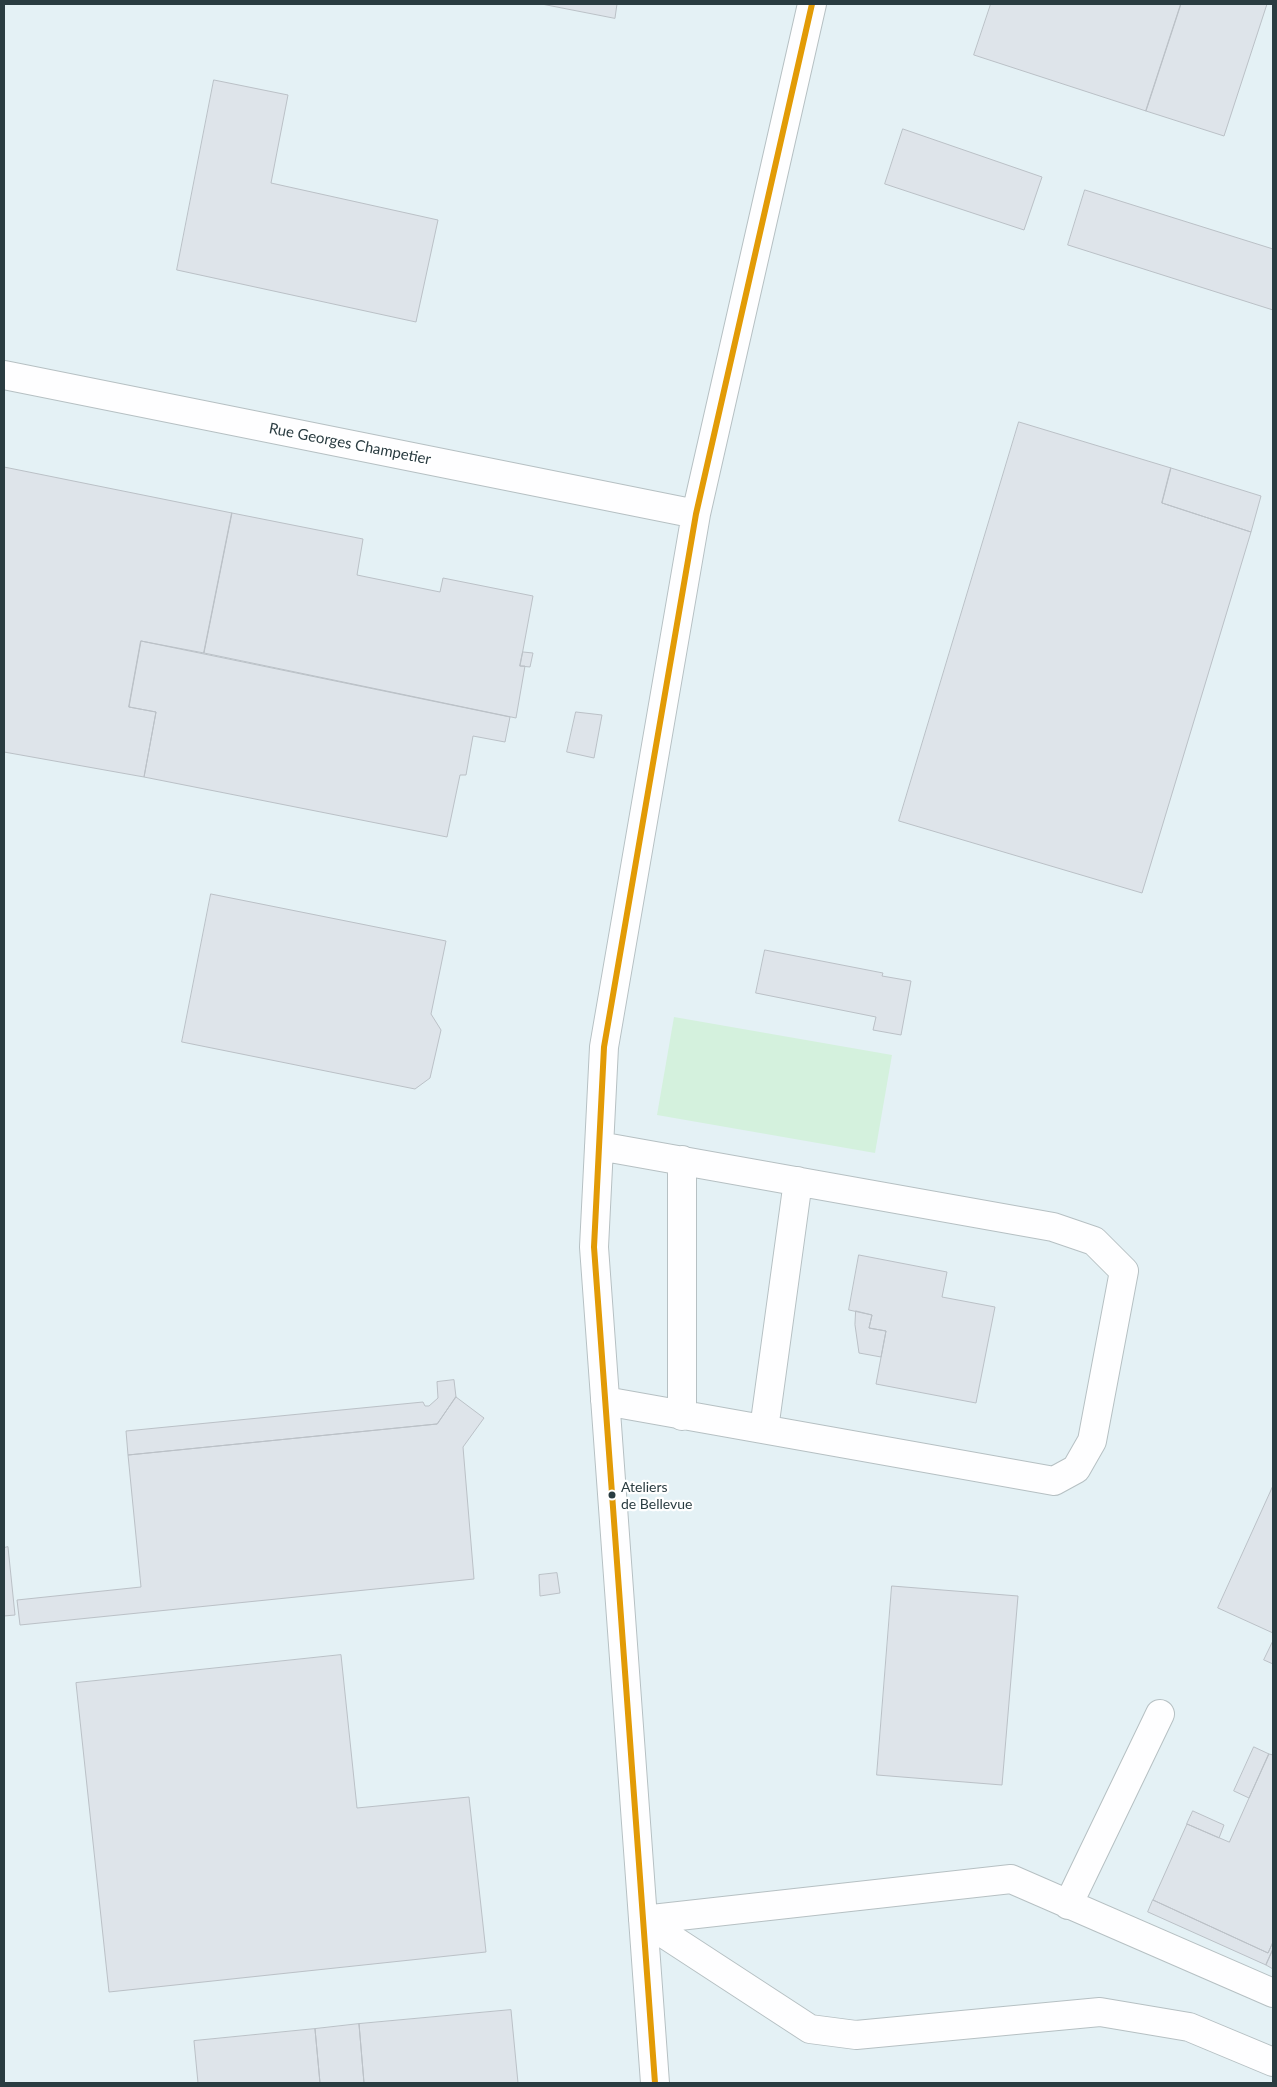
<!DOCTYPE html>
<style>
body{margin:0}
#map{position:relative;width:1277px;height:2087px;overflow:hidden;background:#f6fbfc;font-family:Lato,sans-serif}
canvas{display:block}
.frame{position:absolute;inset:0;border:5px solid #2a3c41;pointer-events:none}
</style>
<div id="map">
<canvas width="1277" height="2087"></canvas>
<div class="frame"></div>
</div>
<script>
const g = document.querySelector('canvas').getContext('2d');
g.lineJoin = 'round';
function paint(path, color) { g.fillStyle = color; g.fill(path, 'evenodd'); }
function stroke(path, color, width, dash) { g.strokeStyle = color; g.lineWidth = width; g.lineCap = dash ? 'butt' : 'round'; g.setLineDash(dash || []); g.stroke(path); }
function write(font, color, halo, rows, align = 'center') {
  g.font = font + ' Lato,sans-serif'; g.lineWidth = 4.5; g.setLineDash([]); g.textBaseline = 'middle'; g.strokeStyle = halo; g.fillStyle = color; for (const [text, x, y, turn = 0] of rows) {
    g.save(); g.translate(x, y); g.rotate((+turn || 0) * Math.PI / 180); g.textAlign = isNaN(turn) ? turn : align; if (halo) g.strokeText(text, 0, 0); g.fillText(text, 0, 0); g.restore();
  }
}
paint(new Path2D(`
 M 4,4 L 1273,4 L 1273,2083 L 4,2083 Z`), '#e4f1f5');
paint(new Path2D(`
 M 674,1017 L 892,1055 L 875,1153 L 657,1115 Z`), '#d4f1dd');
const building = new Path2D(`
 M 542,4 L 617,4 L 615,18 Z
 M 991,4 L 1181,4 L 1146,111 L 974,55 Z
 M 1181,4 L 1267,4 L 1224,136 L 1146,111 Z
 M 214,80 L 288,95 L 271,183 L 438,220 L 416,322 L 177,270 Z
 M 903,129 L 1042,177 L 1024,230 L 885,184 Z
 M 1085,190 L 1273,249 L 1273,310 L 1068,245 Z
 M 1019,422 L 1171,468 L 1162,503 L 1251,532 L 1142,893 L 899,821 Z
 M 4,467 L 232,513 L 204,653 L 141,641 L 129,707 L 156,712 L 144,777 L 4,752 Z
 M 1171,468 L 1261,496 L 1251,532 L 1162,503 Z
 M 232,513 L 363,539 L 357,575 L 440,592 L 443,578 L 533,596 L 520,666 L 525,666 L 516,718 L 204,653 Z
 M 141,641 L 510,717 L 505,742 L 473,736 L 466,775 L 460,775 L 447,837 L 144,777 L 156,712 L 129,707 Z
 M 523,652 L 533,653 L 530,667 L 520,666 Z
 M 576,712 L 602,715 L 594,758 L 567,752 Z
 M 211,894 L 446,941 L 431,1014 L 441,1030 L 430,1078 L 415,1089 L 182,1042 Z
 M 765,950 L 883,973 L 882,976 L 911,981 L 901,1035 L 873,1030 L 876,1017 L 756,993 Z
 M 859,1255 L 947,1272 L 942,1297 L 995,1307 L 976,1403 L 876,1384 L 886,1331 L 869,1328 L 872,1315 L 849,1310 Z
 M 856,1311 L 872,1315 L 869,1328 L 886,1331 L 881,1357 L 859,1353 L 855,1325 Z
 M 454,1380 L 456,1397 L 437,1424 L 128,1455 L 126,1431 L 423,1402 L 425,1406 L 429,1406 L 438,1398 L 437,1382 Z
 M 456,1397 L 484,1418 L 463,1447 L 474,1579 L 20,1625 L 17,1600 L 141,1587 L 128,1455 L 437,1424 Z
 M 1273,1486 L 1273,1633 L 1218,1608 Z
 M 8,1547 L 15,1615 L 4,1616 L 4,1548 Z
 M 557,1573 L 560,1593 L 540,1596 L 539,1575 Z
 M 892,1586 L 1018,1596 L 1002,1785 L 877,1775 Z
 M 1273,1641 L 1273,1664 L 1264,1660 Z
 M 341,1655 L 357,1808 L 469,1797 L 486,1952 L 109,1992 L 76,1683 Z
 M 1254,1747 L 1269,1754 L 1249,1798 L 1234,1791 Z
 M 1269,1754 L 1273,1755 L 1273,1942 L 1268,1953 L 1153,1900 L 1187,1824 L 1229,1842 Z
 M 1193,1811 L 1224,1825 L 1219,1838 L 1187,1824 Z
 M 1153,1900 L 1268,1953 L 1273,1942 L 1273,1949 L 1266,1965 L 1148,1912 Z
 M 1273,1949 L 1273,1969 L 1266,1965 Z
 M 511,2010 L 518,2083 L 364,2083 L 359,2024 Z
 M 359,2024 L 364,2083 L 320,2083 L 315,2029 Z
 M 315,2029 L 320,2083 L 198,2083 L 194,2041 Z`);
paint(building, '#dee4ea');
stroke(building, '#bbc1c7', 1);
const minor = new Path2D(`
 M 4,375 L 696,514
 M 599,1146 L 1053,1227 L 1094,1241 L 1124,1271 L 1092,1441 L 1076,1469 L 1054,1481 L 605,1401
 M 682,1416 L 682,1160
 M 764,1429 L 798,1181
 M 1068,1905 L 1160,1714
 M 643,1920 L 810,2029 L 856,2035 L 1100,2012 L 1189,2027 L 1273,2062
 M 643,1920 L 1011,1879 L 1273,1993
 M 655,2083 L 594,1247 L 604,1047 L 696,514 L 812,4`);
stroke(minor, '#b6c0c3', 30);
stroke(minor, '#fefeff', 28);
stroke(new Path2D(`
 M 655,2083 L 594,1247 L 604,1047 L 696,514 L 812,4`), '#e29b06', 6);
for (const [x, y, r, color] of [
 [612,1495,4.5,"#2a3c41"]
]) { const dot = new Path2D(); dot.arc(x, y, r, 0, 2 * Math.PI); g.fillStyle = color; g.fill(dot); stroke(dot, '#fff', 2); }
write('14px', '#2a3c41', '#fff', [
 ["Ateliers",621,1487],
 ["de Bellevue",621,1504]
], 'left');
write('15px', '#2a3c41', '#fff', [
 ["Rue Georges Champetier",350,444,11]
]);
</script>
